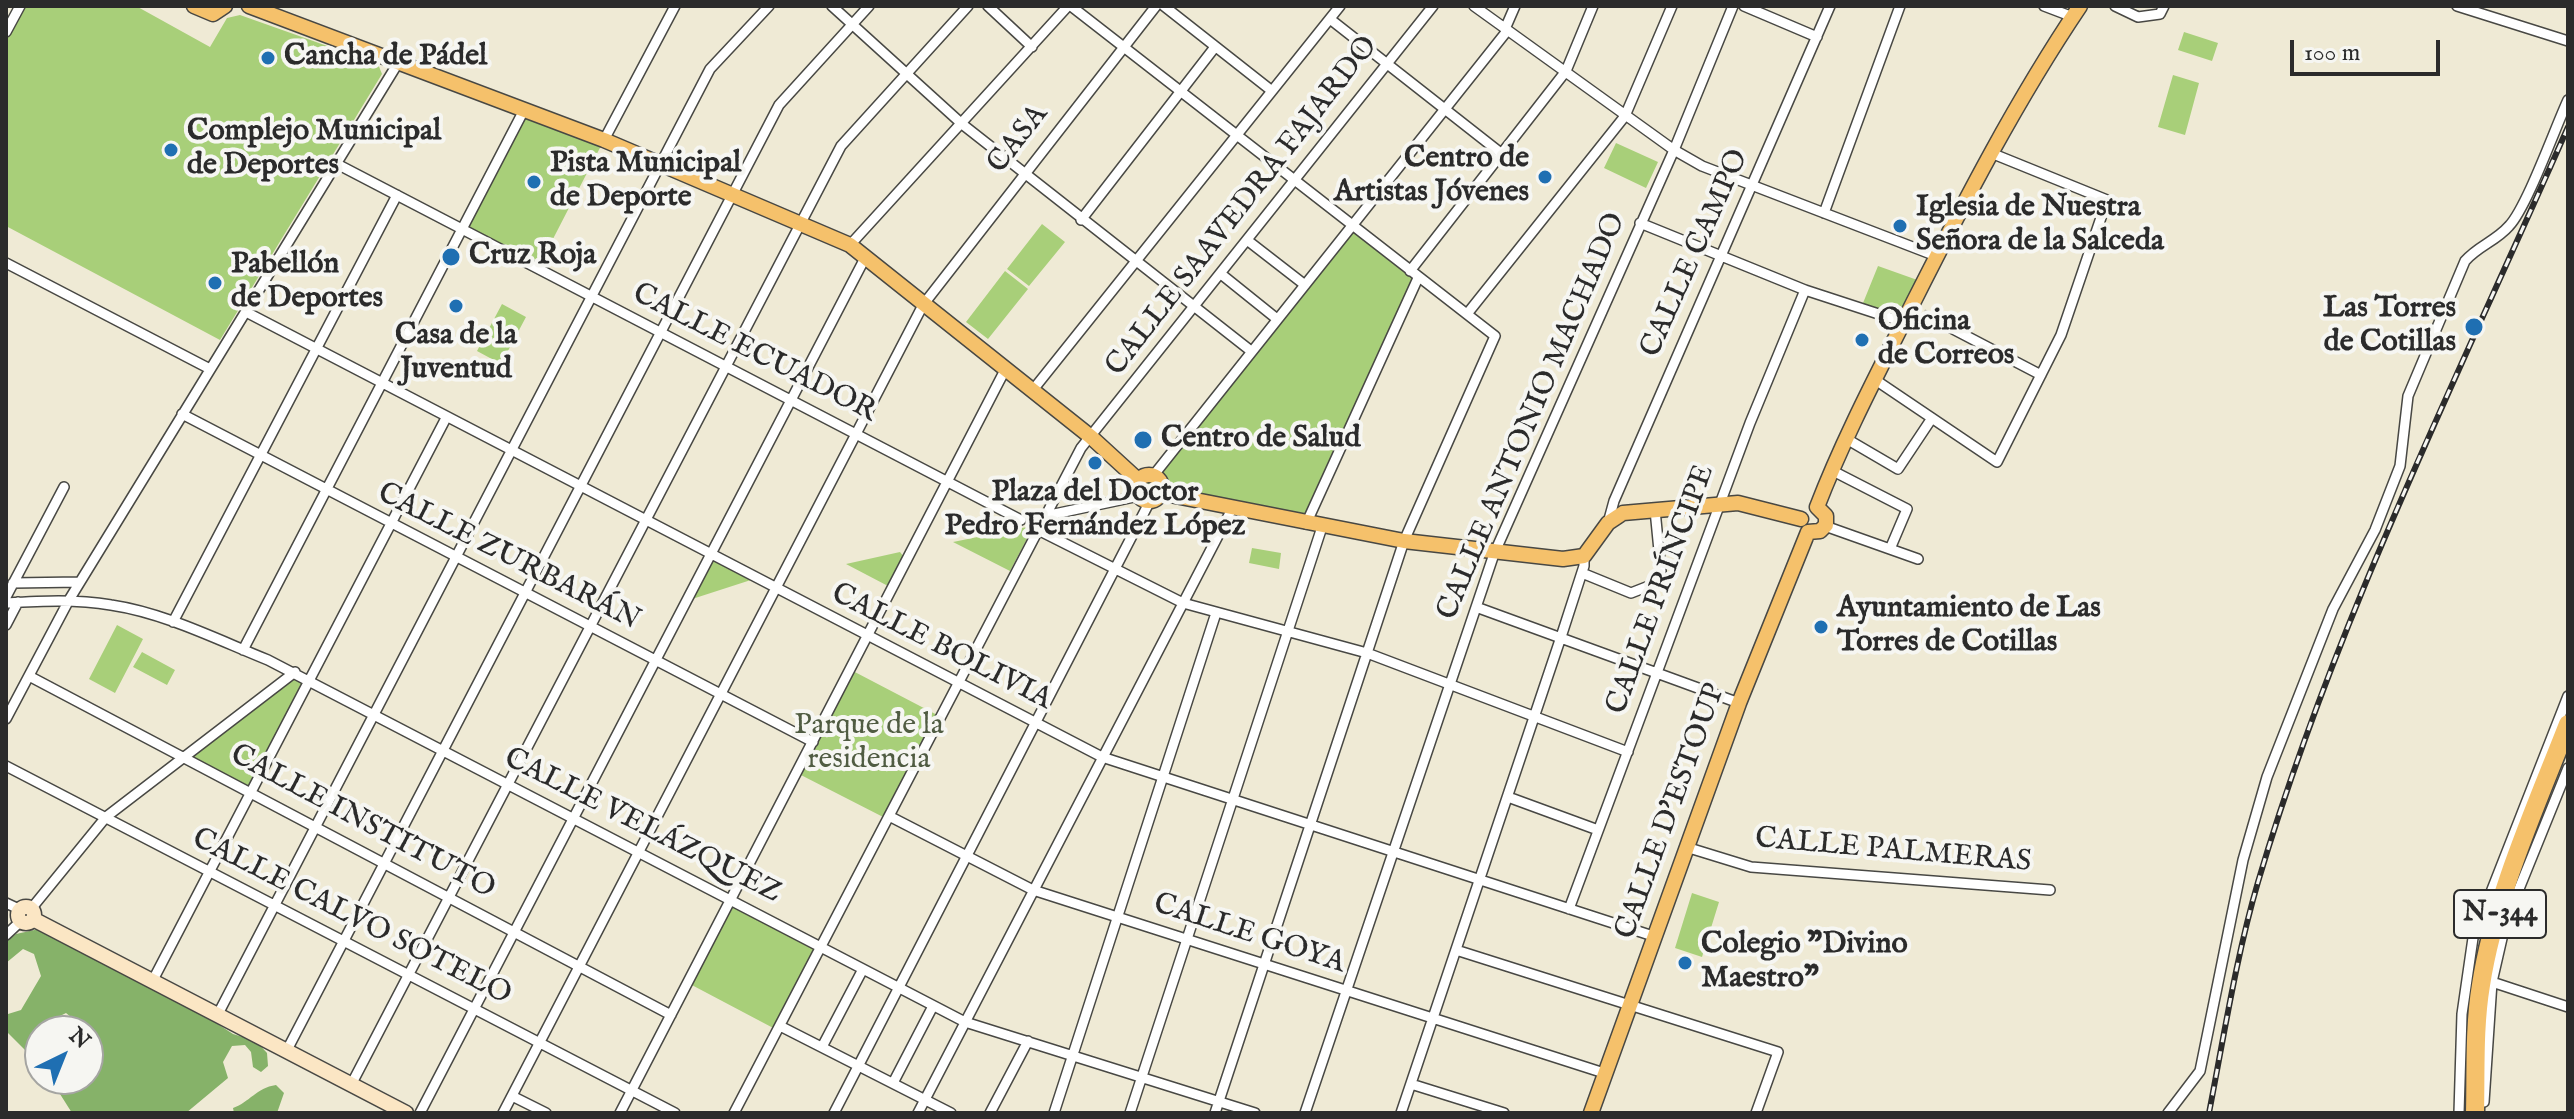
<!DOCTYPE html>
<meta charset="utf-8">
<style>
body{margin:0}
#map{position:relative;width:2574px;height:1119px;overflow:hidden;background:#efead5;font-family:"IM FELL English",serif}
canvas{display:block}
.frame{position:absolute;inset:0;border:8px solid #2b2b2b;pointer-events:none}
.north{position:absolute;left:24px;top:1015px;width:80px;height:80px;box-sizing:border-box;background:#f6f6f2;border:2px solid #a5a5a2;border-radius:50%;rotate:43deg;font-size:22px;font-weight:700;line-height:32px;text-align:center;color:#2b2b2b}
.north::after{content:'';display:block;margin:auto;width:28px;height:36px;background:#1f6fb2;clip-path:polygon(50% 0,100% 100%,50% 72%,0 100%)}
.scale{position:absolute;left:2290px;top:40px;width:150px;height:36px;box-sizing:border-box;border:4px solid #2b2b2b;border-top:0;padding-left:10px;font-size:24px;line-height:28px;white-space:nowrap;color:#2b2b2b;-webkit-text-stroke:6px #f6f6f2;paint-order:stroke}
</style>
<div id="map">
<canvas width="2574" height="1119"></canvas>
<div class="frame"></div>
<div class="north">N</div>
<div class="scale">100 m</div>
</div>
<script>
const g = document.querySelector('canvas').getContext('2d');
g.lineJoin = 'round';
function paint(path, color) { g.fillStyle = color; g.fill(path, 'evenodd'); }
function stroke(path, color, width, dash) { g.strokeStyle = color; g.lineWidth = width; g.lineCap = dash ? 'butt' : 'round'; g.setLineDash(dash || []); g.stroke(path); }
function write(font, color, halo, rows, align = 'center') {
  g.font = font + ' "IM FELL English",serif'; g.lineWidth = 8; g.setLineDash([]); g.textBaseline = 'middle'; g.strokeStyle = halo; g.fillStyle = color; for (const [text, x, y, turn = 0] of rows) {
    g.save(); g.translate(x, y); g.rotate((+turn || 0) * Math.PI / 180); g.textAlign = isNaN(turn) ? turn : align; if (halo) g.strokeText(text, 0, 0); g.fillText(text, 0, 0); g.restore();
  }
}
paint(new Path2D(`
 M 20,6 L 136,6 L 210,47 L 227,18 L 240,15 L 378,64 L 382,74 L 220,340 L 6,226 L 6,32 Z
 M 2184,32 L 2218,43 L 2212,61 L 2178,50 Z
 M 2173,75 L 2199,83 L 2185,135 L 2158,127 Z
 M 524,110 L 604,140 L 538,268 L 461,228 Z
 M 1616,143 L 1658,162 L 1646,188 L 1604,168 Z
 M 1042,224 L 1065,242 L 1029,286 L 1007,269 Z
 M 1352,226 L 1418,278 L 1306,524 L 1159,492 L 1147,483 Z
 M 1878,266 L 1923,282 L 1903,322 L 1861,308 Z
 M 1005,271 L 1028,289 L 988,339 L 966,322 Z
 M 502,304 L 526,317 L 501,364 L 477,351 Z
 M 1027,527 L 1031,531 L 1010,571 L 953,542 Z
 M 1252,548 L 1281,553 L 1279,569 L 1249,563 Z
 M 900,552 L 904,557 L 888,586 L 846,564 Z
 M 710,555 L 754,579 L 686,601 Z
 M 117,625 L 143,639 L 115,693 L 89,679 Z
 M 142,652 L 175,670 L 167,685 L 133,667 Z
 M 851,670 L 941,717 L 887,819 L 797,773 Z
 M 295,672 L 308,679 L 250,792 L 186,757 Z
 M 1692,893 L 1719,902 L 1702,957 L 1675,948 Z
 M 732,901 L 821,947 L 777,1030 L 688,983 Z`), '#a8cf79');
paint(new Path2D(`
 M 39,929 L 184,1002 L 233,1034 L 256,1041 L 267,1053 L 268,1066 L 261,1072 L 253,1067 L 251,1052 L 245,1045 L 232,1046 L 223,1062 L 228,1078 L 186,1113 L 72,1113 L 60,1094 L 46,1087 L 46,1079 L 88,1079 L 88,1031 L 66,1013 L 48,1022 L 26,1051 L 7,1032 L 8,1014 L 21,1010 L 41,976 L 34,954 L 23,949 L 6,963 L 6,942 L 16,934 Z
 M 276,1085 L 284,1093 L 277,1113 L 234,1113 L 233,1108 C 250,1102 256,1088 276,1085 Z`), '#86b269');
stroke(new Path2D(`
 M 1911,307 L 1951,328`), '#c8c4b3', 9, [9, 4.5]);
const street = new Path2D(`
 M 832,6 L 962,124 L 1251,351
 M 988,6 L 1032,47
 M 1071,6 L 1495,336 L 1404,541 L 1215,1113
 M 1164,6 L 1272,91
 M 1474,6 L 1674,150 L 1702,166 L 1936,256
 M 1744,6 L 1817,37
 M 2044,6 L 2073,17
 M 2115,6 L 2138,17 L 2160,14 L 2164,6
 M 2457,6 L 2568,41
 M 1330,19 L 1502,154
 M 1505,29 L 1515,6
 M 6,32 L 20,6
 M 604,140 L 675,6
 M 337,164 L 1021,520
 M 1824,213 L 1900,6
 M 1081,220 L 1215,47
 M 1640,223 L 1805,290 L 1903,322
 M 1247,240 L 1305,285
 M 850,245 L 1068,6
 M 6,263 L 210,369
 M 1410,271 L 1566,71 L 1593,6
 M 1221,274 L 1277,319
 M 246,312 L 1102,757 L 1653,936
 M 1467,314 L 1625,116 L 1672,6
 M 1951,328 L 2041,375
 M 1874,379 L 1997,462 L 2061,335 L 2107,200 L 1991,153
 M 1032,391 L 1340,6
 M 182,414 L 813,742
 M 1845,438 L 1898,469 L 1932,418
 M 1831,470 L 1907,509 L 1890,549
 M 1153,476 L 1507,31
 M 1045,516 L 1139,496
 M 1608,523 L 1614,501 L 1830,6
 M 1306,524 L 1418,278
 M 1825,526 L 1918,559
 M 1038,530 L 1183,603 L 1367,653 L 1628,752
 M 1582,573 L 1631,593 L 1654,584 L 1661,571 L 1655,510
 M 13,583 L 80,582
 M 6,597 L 64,487
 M 6,603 C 41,601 76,599 111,605 C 165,613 218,640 268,660 L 965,1022 L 1255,1113
 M 1476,607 L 1739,703
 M 173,622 L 397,195
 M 6,625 L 18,602
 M 243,650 L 524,110
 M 29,676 L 671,1015
 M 6,719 L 69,600 L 398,63
 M 6,766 L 675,1113
 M 1508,797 L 1598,830
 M 889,816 L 1033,890 L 1604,1073
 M 1686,847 L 1751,867 L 2050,890
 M 6,903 L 21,910
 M 31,909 L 106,817 L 295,672
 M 1569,909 L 1750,423 L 1805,290
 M 6,935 L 21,921
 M 1456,950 L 1778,1052 L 1756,1113
 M 153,980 L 446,418
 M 2492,982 L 2568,1007
 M 218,1014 L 710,69 L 769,6
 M 780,1026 L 951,1113
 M 822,1047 L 863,969
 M 286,1052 L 779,105 L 869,6
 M 893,1083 L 933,1006
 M 1411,1084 L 1504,1113
 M 351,1085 L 841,146 L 968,6
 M 512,1096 L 546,1113
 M 2484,1102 L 2492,982 L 2506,921 L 2568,768
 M 420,1113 L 865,258
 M 503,1113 L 923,305 L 1156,6
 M 620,1113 L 1005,370
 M 734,1113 L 1081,448 L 1433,6
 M 834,1113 L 1150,501
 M 918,1113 L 1232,509
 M 990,1113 L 1028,1041
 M 1054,1113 L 1216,613
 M 1130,1113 L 1322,527
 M 1305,1113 L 1494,554 L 1674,150 L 1733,6
 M 1401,1113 L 1561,637 L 1584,566 L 1584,556
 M 2168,1113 L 2200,1071 L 2243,860 L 2267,777 L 2333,609 L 2375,530 L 2400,466 L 2408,396 L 2465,261 C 2478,246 2496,241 2509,226 C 2527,207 2555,128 2568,100
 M 2459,1113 L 2462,1014 L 2473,938 L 2568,696`);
const secondary = new Path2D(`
 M18 915a8 8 0 1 1 16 0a8 8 0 1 1-16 0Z
 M 33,919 L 406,1113`);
const primary = new Path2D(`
 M 194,6 L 213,14 L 225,6
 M 249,6 L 604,140 L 850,245 L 1091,437 L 1138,480
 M1136 488a13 13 0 1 1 26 0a13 13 0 1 1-26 0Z
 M 1160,493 L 1404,541 L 1563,559 L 1584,556 L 1608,523 L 1623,513 L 1738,503 L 1801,519
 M 1817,507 C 1844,437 1879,371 1913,303 C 1964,202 2016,101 2080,6
 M 1808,532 L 1820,531 L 1826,525 L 1826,516 L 1817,507
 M 1591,1113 L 1739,703 L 1808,532`);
const highway = new Path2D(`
 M 2475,1113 C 2476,1070 2474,1027 2481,985 C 2494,899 2536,806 2568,724`);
stroke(street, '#484844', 12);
stroke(secondary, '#484844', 17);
stroke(primary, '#484844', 17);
stroke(highway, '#484844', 21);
stroke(street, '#fff', 9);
stroke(secondary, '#fbe6c4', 14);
stroke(primary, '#f5c16b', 14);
stroke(highway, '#f5c16b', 18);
const rail = new Path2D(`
 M 2209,1113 C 2224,1036 2236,957 2258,882 C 2335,621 2459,375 2568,127`);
stroke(rail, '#2b2b2b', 6);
stroke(rail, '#f6f6f2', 3, [9]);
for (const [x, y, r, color] of [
 [268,58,8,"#1f6fb2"],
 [171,150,8,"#1f6fb2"],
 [1545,177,8,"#1f6fb2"],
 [534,182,8,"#1f6fb2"],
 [1900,226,8,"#1f6fb2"],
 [451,257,10,"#1f6fb2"],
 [215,283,8,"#1f6fb2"],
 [456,306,8,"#1f6fb2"],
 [2474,327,10,"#1f6fb2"],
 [1862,340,8,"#1f6fb2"],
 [1143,440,10,"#1f6fb2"],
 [1095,463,8,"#1f6fb2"],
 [1821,627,8,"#1f6fb2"],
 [1685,963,8,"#1f6fb2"]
]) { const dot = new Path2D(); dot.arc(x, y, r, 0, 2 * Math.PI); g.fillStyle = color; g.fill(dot); stroke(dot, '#f6f6f2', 3); }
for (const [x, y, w] of [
 [2500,914,92]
]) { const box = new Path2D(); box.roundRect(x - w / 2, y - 24, w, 48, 6); g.fillStyle = '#f6f6f2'; g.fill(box); stroke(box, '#2b2b2b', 2); }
write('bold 28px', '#2b2b2b', null, [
 ["N-344",2500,914]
]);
write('bold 30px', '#2b2b2b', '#f6f6f2', [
 ["Cancha de Pádel",284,58],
 ["Complejo Municipal",187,133],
 ["de Deportes",187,167],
 ["Centro de",1529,160,"right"],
 ["Artistas Jóvenes",1529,194,"right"],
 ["Pista Municipal",550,165],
 ["de Deporte",550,199],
 ["Iglesia de Nuestra",1916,209],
 ["Señora de la Salceda",1916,243],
 ["Cruz Roja",469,257],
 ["Pabellón",231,266],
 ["de Deportes",231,300],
 ["Las Torres",2456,310,"right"],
 ["de Cotillas",2456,344,"right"],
 ["Oficina",1878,323],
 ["de Correos",1878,357],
 ["Casa de la",456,337,"center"],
 ["Juventud",456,371,"center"],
 ["Centro de Salud",1161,440],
 ["Plaza del Doctor",1095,494,"center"],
 ["Pedro Fernández López",1095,528,"center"],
 ["Ayuntamiento de Las",1837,610],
 ["Torres de Cotillas",1837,644],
 ["Colegio \"Divino",1701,946],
 ["Maestro\"",1701,980]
], 'left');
write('30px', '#2b2b2b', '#f6f6f2', [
 ["CASA",1019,140,-52],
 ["CALLE SAAVEDRA FAJARDO",1243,207,-52],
 ["CALLE CAMPO",1696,254,-66],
 ["CALLE ECUADOR",754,354,27],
 ["CALLE ANTONIO MACHADO",1533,417,-67],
 ["CALLE ZURBARÁN",508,558,27],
 ["CALLE PRÍNCIPE",1662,590,-70],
 ["CALLE BOLIVIA",941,648,27],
 ["CALLE D'ESTOUP",1672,812,-70],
 ["CALLE INSTITUTO",362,823,28],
 ["CALLE VELÁZQUEZ",642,827,27],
 ["CALLE PALMERAS",1893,852,5],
 ["CALLE CALVO SOTELO",351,918,27],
 ["CALLE GOYA",1249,935,18]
]);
write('30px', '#505c42', '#f6f6f2', [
 ["Parque de la",869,727],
 ["residencia",869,761]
]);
</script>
